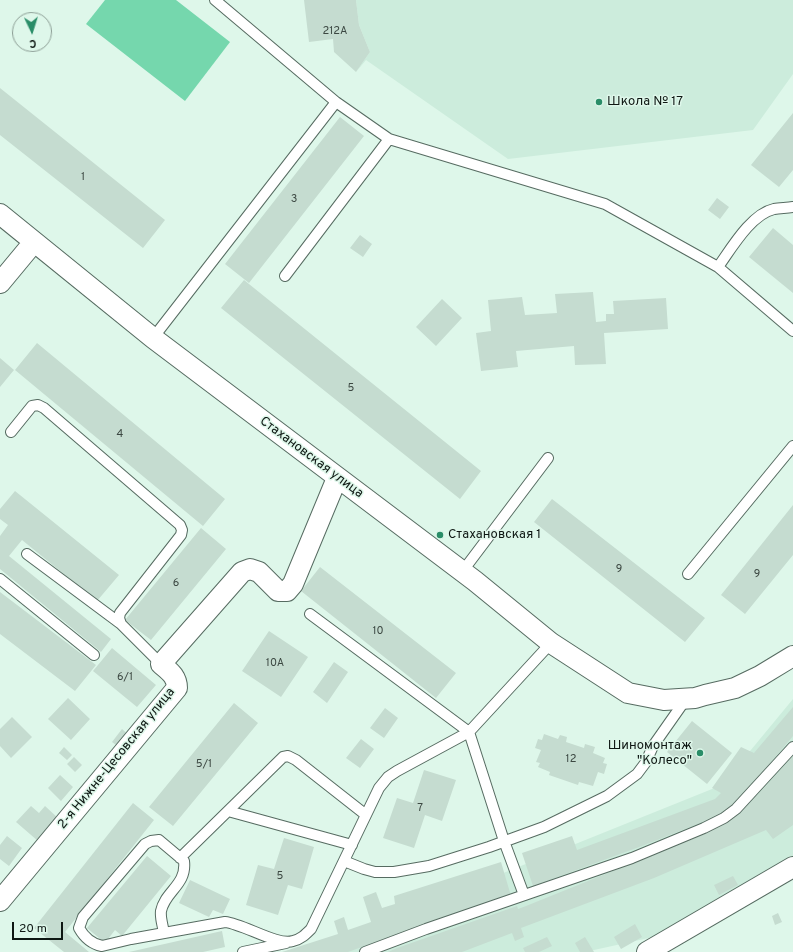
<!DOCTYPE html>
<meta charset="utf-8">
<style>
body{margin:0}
#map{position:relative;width:793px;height:952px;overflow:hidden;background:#def7ea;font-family:Overpass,sans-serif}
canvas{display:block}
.north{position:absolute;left:12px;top:12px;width:40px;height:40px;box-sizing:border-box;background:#def7ea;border:1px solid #8b9d94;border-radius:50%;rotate:176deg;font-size:11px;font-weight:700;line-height:16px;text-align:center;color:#0e1713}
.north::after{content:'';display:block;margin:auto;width:14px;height:18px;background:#2a8d68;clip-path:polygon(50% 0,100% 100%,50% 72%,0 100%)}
.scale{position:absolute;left:12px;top:922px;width:51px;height:18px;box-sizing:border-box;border:2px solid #0e1713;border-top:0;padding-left:5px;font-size:12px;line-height:14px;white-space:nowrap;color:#0e1713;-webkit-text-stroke:3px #def7ea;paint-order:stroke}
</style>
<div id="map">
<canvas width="793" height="952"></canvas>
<div class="north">С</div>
<div class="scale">20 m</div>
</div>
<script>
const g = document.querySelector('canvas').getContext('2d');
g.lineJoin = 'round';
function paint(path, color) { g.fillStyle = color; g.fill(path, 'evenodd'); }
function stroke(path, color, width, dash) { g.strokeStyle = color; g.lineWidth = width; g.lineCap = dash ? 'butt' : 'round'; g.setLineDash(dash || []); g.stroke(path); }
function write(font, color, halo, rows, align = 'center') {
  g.font = font + ' Overpass,sans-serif'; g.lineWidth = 3; g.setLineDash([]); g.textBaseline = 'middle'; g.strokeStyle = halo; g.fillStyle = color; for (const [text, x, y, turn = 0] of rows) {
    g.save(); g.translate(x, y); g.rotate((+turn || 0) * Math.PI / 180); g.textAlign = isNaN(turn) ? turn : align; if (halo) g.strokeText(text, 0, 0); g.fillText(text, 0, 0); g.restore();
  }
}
paint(new Path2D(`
 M 356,0 L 793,0 L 793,74 L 753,130 L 508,159 L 366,60 L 356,72 L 370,52 L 359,25 Z
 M 793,699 L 793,859 L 662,935 L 585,952 L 319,952 L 317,948 L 722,785 Z`), '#ccecdc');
paint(new Path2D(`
 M 105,0 L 176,0 L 230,42 L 185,101 L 86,24 Z`), '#75d7ad');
paint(new Path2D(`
 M 304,0 L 356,0 L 359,25 L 370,52 L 356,72 L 334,52 L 333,39 L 309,42 Z
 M 0,88 L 165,220 L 143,248 L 0,135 Z
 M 793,113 L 793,170 L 779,187 L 751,165 Z
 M 340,117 L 364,136 L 249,283 L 225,264 Z
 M 717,198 L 729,207 L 720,219 L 708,210 Z
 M 773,228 L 793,245 L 793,293 L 749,257 Z
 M 360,235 L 372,244 L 363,257 L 350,248 Z
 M 244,280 L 481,471 L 460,499 L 221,308 Z
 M 593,292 L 596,322 L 606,321 L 606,314 L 614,314 L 613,301 L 666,298 L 668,329 L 604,333 L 606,364 L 575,365 L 574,346 L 516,351 L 518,367 L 481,371 L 476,333 L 491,331 L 488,300 L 522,297 L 525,315 L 557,313 L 555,294 Z
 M 442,299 L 462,318 L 436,346 L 416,327 Z
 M 37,343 L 225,499 L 203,526 L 15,370 Z
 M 0,358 L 14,370 L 0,387 Z
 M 15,491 L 119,575 L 97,601 L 22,540 L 9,556 L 111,639 L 101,652 L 0,569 L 0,536 L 8,525 L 0,519 L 0,509 Z
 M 552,499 L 705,618 L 685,642 L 534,522 Z
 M 793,505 L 793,555 L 745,614 L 721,595 Z
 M 201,528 L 226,549 L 151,640 L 125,620 Z
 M 320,567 L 456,673 L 436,698 L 301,591 Z
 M 0,592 L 96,665 L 75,691 L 0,634 Z
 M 269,631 L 308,657 L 281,697 L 242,671 Z
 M 112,648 L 156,685 L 137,707 L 93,671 Z
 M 334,662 L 348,672 L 327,703 L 313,692 Z
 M 68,698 L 90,719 L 71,740 L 48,719 Z
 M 234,703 L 258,723 L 173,826 L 149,807 Z
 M 793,707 L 793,736 L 733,807 L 723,814 L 642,846 L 533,886 L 522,853 L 572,836 L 577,850 L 715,799 L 721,793 L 712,788 L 741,747 L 754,753 Z
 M 385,708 L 398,718 L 384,738 L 370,728 Z
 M 12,717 L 32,737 L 11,758 L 0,746 L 0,729 Z
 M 692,721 L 732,753 L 707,784 L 667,752 Z
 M 122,729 L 130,736 L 120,748 L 112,742 Z
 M 544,734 L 558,739 L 560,735 L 567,737 L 566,742 L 584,748 L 585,744 L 595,747 L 593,753 L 605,758 L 603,763 L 607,764 L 604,774 L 598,772 L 593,786 L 579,782 L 578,785 L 549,775 L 550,772 L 538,767 L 540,763 L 536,762 L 541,750 L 535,748 L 538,739 L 542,740 Z
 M 361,739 L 374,749 L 360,768 L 346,758 Z
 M 64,747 L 72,755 L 67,760 L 59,753 Z
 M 793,756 L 793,825 L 773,839 L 766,830 L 654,878 L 521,928 L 524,937 L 515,941 L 512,933 L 462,952 L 388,952 L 397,948 L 517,906 L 518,909 L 526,906 L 645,858 L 737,815 L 764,788 Z
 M 74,757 L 82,765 L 75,772 L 67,764 Z
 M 424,770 L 456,780 L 442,821 L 425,815 L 414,848 L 383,838 L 397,798 L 413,803 Z
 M 60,775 L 73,787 L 61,801 L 48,788 Z
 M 133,803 L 154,820 L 65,932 L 89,952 L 64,952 L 34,928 Z
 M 31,806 L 39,813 L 45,806 L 58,818 L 38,841 L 16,822 Z
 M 7,836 L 22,848 L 9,866 L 0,859 L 0,845 Z
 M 284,838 L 314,847 L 302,889 L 288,885 L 278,915 L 246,905 L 258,865 L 274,869 Z
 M 147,856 L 171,876 L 122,936 L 115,930 L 105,943 L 87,928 Z
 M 501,862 L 511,896 L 403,932 L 404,934 L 385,941 L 384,939 L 348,952 L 282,952 L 338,934 L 334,921 L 344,917 L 348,930 L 371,922 L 363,897 L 376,892 L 382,908 L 395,904 L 394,896 Z
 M 733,876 L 738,885 L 719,895 L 714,885 Z
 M 190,880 L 230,899 L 223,914 L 213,910 L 209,917 L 179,903 Z
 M 778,913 L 782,922 L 775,925 L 772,916 Z
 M 635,924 L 642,937 L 621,949 L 614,937 Z
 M 222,931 L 225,947 L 203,952 L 129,952 Z
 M 547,937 L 552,946 L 539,952 L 525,952 L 523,948 Z
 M 585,937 L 594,952 L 580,952 L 575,943 Z`), '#c5dcd0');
const service = new Path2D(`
 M 389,139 L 605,204 L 718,267
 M 793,207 C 787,208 780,208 774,209 C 751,214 731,249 718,267 L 793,331
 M 285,276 L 389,139 L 336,102
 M 153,338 L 336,102 L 215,0
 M 11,432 L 32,406 L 38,405 L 44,408 L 180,525 L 182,530 L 181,535 L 120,613 L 119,618 L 121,624 L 161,664
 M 27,554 L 121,624
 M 462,572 L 548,458
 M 688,574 L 793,446
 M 0,579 L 94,655
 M 310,614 L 469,732 L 551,643
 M 228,811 L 352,845
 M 180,858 L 283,757 L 288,756 L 296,760 L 366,815
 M 344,861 L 364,869 L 375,872 L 394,872 L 429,866 L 489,847 L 544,827 L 607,796 L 637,774 L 646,762 L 653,746 L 686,699
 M 164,933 C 163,926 160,918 161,911 C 165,891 187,885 184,861 L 159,840 L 151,841 L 145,844 L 83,917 L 79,928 C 84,937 92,944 102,946 L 131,939 L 225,922 C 244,924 277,946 293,941 C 301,939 305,935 311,929 L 379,788 L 388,777 L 397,771 L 469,732 L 504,841 L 524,895
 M 243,952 L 286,943
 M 365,952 L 426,929 L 632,858 L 704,828 L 724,818 L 736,809 L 793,747`);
const minor = new Path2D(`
 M 0,214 L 153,338 L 475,581 L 551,643 L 628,693 L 664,700 L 695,698 L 705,695 L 735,688 L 760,676 L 793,656
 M 0,283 L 34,242
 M 0,901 L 177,688 C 177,676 169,671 161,664 L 242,572 L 250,569 L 259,572 L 278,591 L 287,591 L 293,584 L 337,478
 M 647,952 L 793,867`);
stroke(service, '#566b61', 12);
stroke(minor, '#566b61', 22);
stroke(service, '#fff', 10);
stroke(minor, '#fff', 20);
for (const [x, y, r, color] of [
 [599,102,4,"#2a8d68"],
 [440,535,4,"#2a8d68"],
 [700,753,4,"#2a8d68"]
]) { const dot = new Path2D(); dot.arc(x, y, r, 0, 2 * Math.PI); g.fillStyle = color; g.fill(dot); stroke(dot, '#def7ea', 1.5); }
write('11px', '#3c4842', null, [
 ["212А",335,32],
 ["1",83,178],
 ["3",294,200],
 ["5",351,389],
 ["4",120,435],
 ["9",619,570],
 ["9",757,575],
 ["6",176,584],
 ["10",378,632],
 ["10А",275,664],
 ["6/1",125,678],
 ["12",571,760],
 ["5/1",204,765],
 ["7",420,809],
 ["5",280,877]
]);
write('13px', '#0e1713', '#def7ea', [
 ["Школа № 17",607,102],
 ["Стахановская 1",448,535],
 ["Шиномонтаж",692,746,"right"],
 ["\"Колесо\"",692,761,"right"]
], 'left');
write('13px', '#0e1713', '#def7ea', [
 ["Стахановская улица",311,458,37],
 ["2-я Нижне-Цесовская улица",117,759,-51]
]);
</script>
